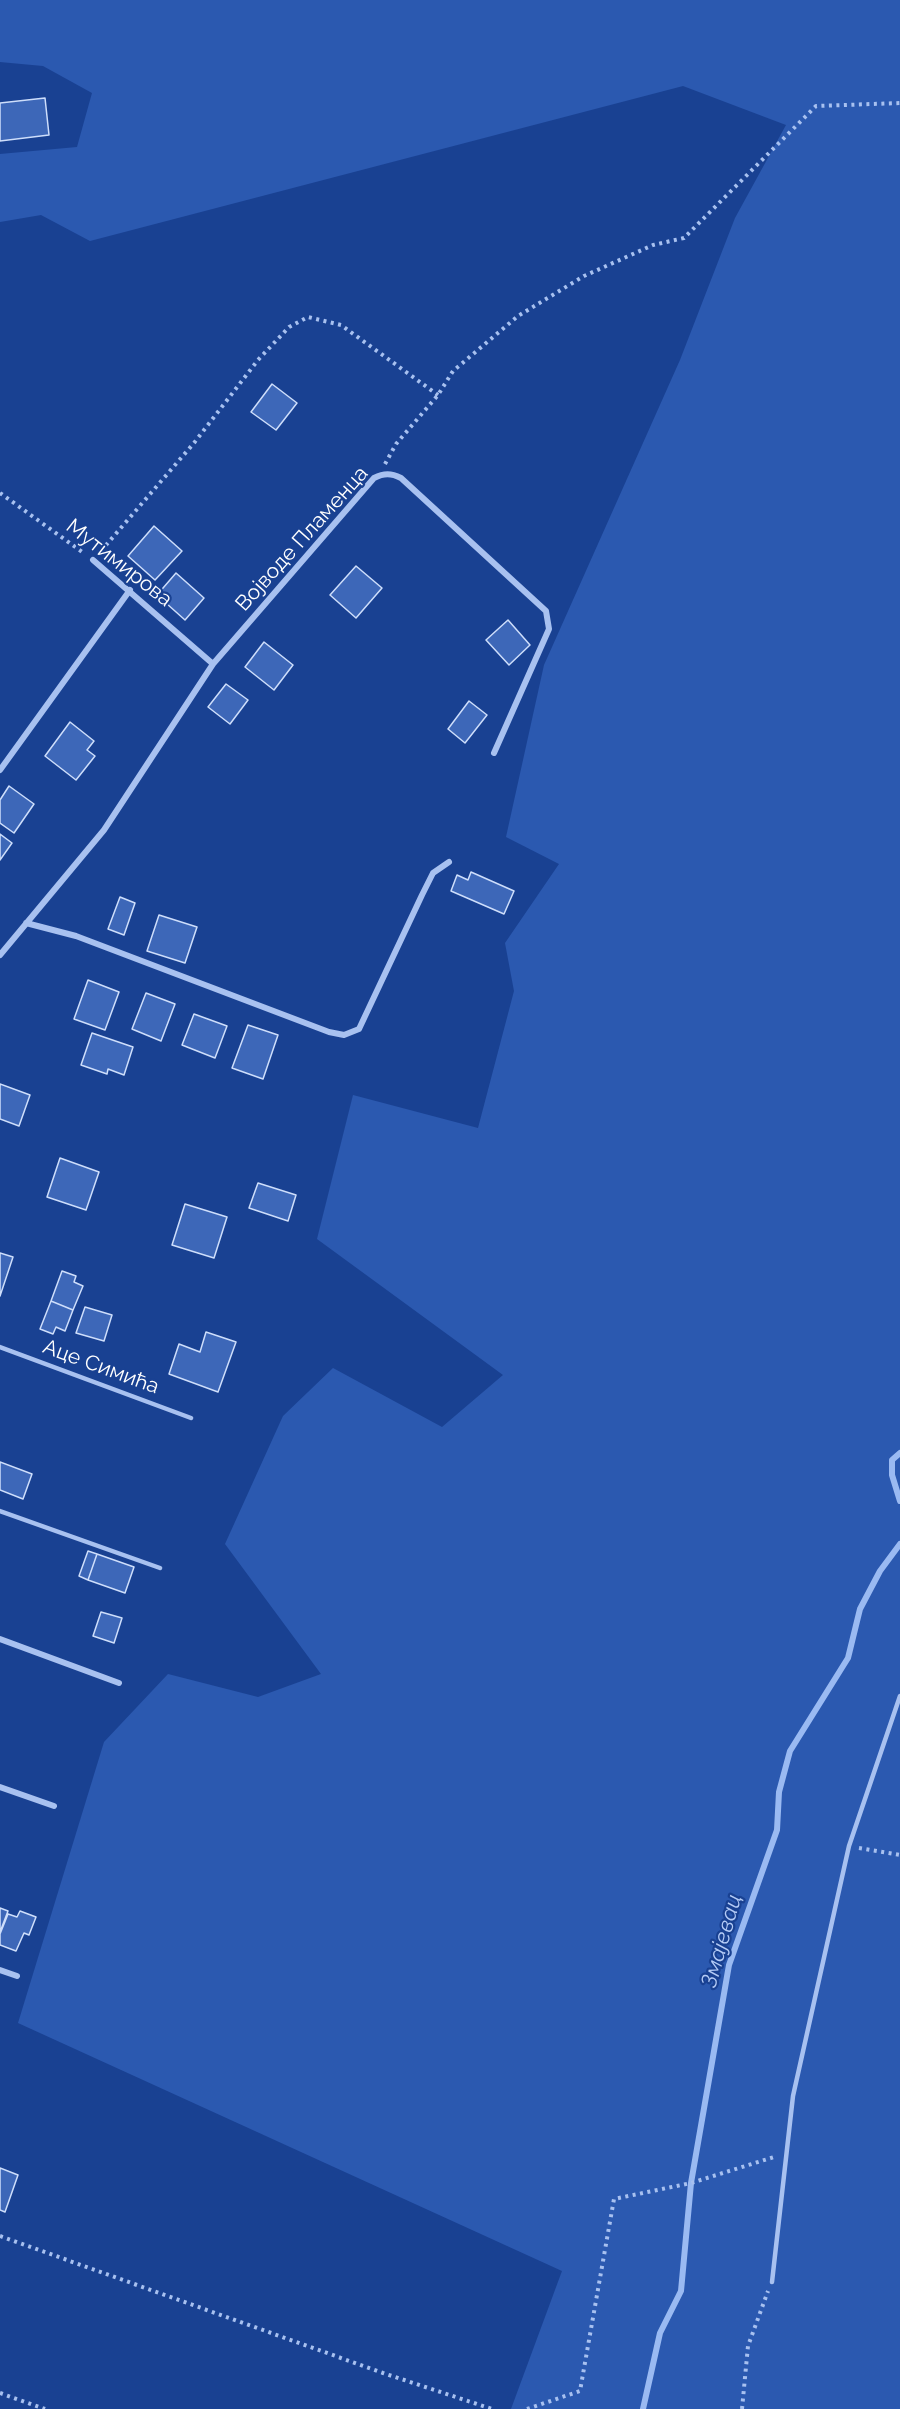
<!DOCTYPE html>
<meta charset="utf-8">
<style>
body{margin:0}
canvas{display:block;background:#194192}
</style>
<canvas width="900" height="2409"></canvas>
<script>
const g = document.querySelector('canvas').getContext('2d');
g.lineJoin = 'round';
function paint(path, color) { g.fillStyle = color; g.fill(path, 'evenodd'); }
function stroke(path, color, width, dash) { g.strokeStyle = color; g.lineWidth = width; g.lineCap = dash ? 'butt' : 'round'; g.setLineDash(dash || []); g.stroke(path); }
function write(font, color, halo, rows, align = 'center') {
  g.font = font + ' Raleway,sans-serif'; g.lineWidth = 4.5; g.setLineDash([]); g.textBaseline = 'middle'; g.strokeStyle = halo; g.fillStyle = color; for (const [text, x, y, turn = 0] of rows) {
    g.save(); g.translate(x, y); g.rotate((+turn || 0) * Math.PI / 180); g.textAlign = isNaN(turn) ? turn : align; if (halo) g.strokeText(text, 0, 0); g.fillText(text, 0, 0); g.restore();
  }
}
paint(new Path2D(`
 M 0,0 L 900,0 L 900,2409 L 511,2409 L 562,2271 L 18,2023 L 104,1742 L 168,1674 L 258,1697 L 321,1674 L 225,1544 L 283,1416 L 333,1368 L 442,1427 L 503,1375 L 317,1239 L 353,1095 L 478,1128 L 514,991 L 505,943 L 559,864 L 506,837 L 544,665 L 680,360 L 735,218 L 786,125 L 683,86 L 90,241 L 41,215 L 0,222 L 0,154 L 77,147 L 92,93 L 43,66 L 0,62 Z`), '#2b59b0');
stroke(new Path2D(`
 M 900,1453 L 892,1460 L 892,1475 L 900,1501
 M 643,2409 L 660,2333 L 681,2291 L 691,2183 L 729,1965 L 777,1830 L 779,1792 L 790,1751 L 848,1658 L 860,1609 L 880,1571 L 900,1544`), '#9abaf2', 6);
const building = new Path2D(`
 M 45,98 L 49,135 L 0,141 L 0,103 Z
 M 272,384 L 297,403 L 276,430 L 251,412 Z
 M 154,526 L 182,551 L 155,580 L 128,556 Z
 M 356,566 L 382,588 L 356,618 L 330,595 Z
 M 176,573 L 204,598 L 185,620 L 157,595 Z
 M 508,620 L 530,645 L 509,665 L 486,640 Z
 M 264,642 L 293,665 L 274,690 L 245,667 Z
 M 226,684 L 248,700 L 230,724 L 208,707 Z
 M 469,701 L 487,715 L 465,743 L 448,729 Z
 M 70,722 L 94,741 L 87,750 L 95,756 L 76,780 L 45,756 Z
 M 9,786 L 34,804 L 14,833 L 0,823 L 0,800 Z
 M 0,834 L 12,843 L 0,860 Z
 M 471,872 L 514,891 L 504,914 L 451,891 L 457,875 L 468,880 Z
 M 120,897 L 135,903 L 124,935 L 108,929 Z
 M 159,915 L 197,927 L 185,963 L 147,951 Z
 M 88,980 L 119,992 L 105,1030 L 74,1019 Z
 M 146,993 L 175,1004 L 161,1041 L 132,1029 Z
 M 194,1014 L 227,1026 L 215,1058 L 182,1045 Z
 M 248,1025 L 278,1035 L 263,1079 L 232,1068 Z
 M 92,1033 L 133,1047 L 124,1075 L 108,1069 L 107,1074 L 81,1065 Z
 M 0,1084 L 30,1095 L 19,1126 L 0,1119 Z
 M 60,1158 L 99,1172 L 86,1210 L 47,1197 Z
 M 258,1183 L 296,1195 L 288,1221 L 249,1208 Z
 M 185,1204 L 227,1217 L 214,1258 L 172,1245 Z
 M 0,1253 L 13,1257 L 0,1296 Z
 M 62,1271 L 76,1276 L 74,1282 L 83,1286 L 73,1310 L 51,1301 Z
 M 51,1301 L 73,1310 L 65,1331 L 56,1327 L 53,1334 L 40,1329 Z
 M 85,1307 L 112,1315 L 104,1341 L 76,1333 Z
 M 206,1332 L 236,1342 L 218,1392 L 169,1374 L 179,1344 L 200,1352 Z
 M 0,1462 L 32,1474 L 23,1499 L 0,1490 Z
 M 88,1551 L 97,1554 L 88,1580 L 79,1576 Z
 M 97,1554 L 134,1567 L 125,1593 L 88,1580 Z
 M 101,1612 L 122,1618 L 114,1643 L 93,1636 Z
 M 0,1908 L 8,1911 L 0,1932 Z
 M 20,1911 L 36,1917 L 29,1935 L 24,1933 L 16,1951 L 0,1945 L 0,1934 L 8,1914 L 17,1917 Z
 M 0,2168 L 18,2175 L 5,2212 L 0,2210 Z`);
paint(building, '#3d67b8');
stroke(building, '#cedefb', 1.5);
stroke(new Path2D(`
 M 385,464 L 396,444 L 438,395 L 453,371 L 518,316 L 584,276 L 653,245 L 684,238 L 816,106 L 900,103
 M 0,493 L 85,554
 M 101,551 L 194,443 L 258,360 L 289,327 L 308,317 L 341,325 L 438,395
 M 859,1848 L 900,1855
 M 0,2236 L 383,2373 L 492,2409
 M 0,2393 L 45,2409
 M 527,2409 L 580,2391 L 614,2199 L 691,2183 L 774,2157
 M 742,2409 L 748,2346 L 768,2291`), '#a8c1f0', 4, [3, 4.5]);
stroke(new Path2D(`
 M 0,1347 L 191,1418
 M 0,1511 L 160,1568
 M 772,2282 L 793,2096 L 849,1846 L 900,1696`), '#a8c1f0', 4.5);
stroke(new Path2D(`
 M 93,560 L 213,664
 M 0,770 L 130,590
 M 26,923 L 76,936 L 329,1032 L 344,1035 L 359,1029 L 422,895 L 433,873 L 449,862
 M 0,955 L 104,830 L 213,664 L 374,478 C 384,473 391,473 401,478 L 546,611 L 549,629 L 494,753
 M 0,1639 L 119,1683
 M 0,1787 L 54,1806
 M 0,1970 L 17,1976`), '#a8c1f0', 6);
write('21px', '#fff', '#194192', [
 ["Војводе Пламенца",302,539,-48],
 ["Мутимирова",119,563,38],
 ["Аце Симића",101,1367,20]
]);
write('italic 22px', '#b4cbf6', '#194192', [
 ["Змајевац",722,1941,-74]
]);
</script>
